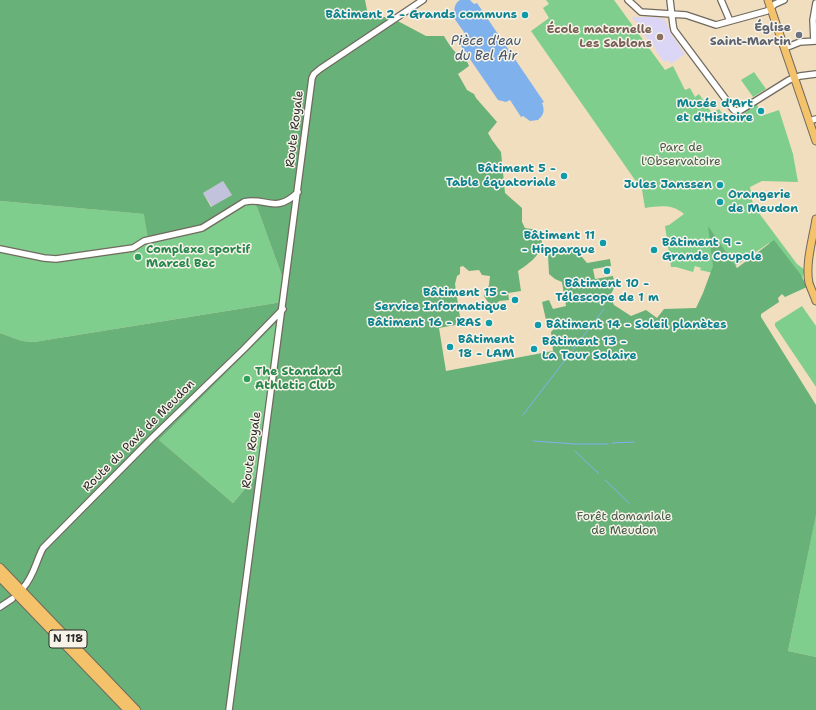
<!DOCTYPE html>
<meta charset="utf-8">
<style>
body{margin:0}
canvas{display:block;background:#f1debf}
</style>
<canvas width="816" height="710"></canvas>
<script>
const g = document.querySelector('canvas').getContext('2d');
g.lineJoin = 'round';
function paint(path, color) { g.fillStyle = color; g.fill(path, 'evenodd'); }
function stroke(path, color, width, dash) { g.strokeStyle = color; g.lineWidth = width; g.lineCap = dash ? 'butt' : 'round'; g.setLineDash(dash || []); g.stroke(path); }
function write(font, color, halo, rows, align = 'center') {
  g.font = font + ' "Shantell Sans",sans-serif'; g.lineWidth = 3; g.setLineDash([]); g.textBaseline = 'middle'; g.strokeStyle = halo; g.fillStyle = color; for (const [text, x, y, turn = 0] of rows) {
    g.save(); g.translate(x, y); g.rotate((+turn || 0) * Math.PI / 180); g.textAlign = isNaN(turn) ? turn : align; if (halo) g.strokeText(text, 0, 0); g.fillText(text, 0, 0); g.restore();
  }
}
paint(new Path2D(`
 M 632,17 L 653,17 L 660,18 L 665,20 L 671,34 L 685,54 L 671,64 L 669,61 L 663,61 L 656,51 L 656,49 L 654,46 L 653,47 Z`), '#dcd6f6');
paint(new Path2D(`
 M 223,181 L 232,195 L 212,207 L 203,193 Z`), '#c2c2dc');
paint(new Path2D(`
 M 546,0 L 614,0 L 665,70 L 673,66 L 685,90 L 690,88 L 695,97 L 699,94 L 712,113 L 719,109 L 725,117 L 729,115 L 731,118 L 736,115 L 742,114 L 757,104 L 761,116 L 779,110 L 793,154 L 798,182 L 762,181 L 750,187 L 753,205 L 797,264 L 805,270 L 799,287 L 769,243 L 734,267 L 717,274 L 700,270 L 701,268 L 695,266 L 693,272 L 676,267 L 671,267 L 665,226 L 669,225 L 684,214 C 672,204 660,206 645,208 L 642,190 L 531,31 L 549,18 L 543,8 L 549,4 Z
 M 754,72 L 766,89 L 753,97 L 741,80 Z
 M 0,201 L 145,214 L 148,238 L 248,202 L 251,203 L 252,205 L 256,204 L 282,276 L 279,302 L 276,303 L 34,342 L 22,341 L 0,333 Z
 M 802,306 L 816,326 L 816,387 L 775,326 L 775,323 Z
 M 281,317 L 261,470 L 233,503 L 159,440 Z
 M 816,514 L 816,657 L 788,651 Z`), '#80ce8d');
paint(new Path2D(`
 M 0,0 L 365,0 L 368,15 L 392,18 L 426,36 L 444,36 C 450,46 455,55 466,59 L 469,66 L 458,74 L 467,90 L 474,94 L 476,98 L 497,122 L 488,133 L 492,140 L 501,152 L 505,193 L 522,208 L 522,222 L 525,228 L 538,230 C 539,234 542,239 542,242 C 542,255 527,265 518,271 L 521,291 L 508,293 L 509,300 L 499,301 L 497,304 L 491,305 L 488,302 L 484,296 L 489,285 L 490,276 L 482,275 L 479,270 L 469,271 L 463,266 L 460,267 L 460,274 L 457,276 L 455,284 L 461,324 L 439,328 L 446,371 L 553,351 L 551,332 L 555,328 L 555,323 L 546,320 L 542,302 L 549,300 L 553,309 L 566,306 L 562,282 L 555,279 L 549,274 L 548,255 L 552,252 L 562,255 C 573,242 579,254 587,263 L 610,259 L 611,266 L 593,269 L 595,279 L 613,276 L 615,286 L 610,296 L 614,305 L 631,316 L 646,310 L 657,318 L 664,309 L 696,308 L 703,293 L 713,266 L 708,226 L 737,268 L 774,240 L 801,275 L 807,287 L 785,297 L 782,294 L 778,298 L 779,302 L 761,314 L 761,317 L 816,405 L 816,515 L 788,651 L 816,657 L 816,710 L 0,710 L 0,333 L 22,341 L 34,342 L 276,303 L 279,302 L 282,276 L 257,207 L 255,204 L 252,205 L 249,202 L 205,225 L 148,239 L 144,214 L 0,201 ZM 223,181 L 232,195 L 211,207 L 203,193 ZM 281,318 L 261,470 L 233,503 L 159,440 Z`), '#68b178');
paint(new Path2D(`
 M 460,0 L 470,0 L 474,4 L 477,3 L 544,102 L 542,103 C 545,110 544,115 538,120 L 530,121 L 523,116 L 521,117 L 510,100 L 506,102 L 498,100 L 461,46 L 462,38 L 466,35 L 454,18 L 456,17 C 453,10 454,4 460,0 Z`), '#7fb2ec');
stroke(new Path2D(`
 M 523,415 L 604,309
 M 533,441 L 575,444 L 608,444
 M 612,443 L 634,442
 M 575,451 L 599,474
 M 605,480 L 630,504`), '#7fb2ec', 1);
const minor = new Path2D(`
 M 628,0 L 641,12 L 686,15 L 716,25 L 767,11 L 775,4 L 784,0
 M 670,0 L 673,25 L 674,30 L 733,109 L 735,111 L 741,110 L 789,80 L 800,76 L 816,74
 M 721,0 L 730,21
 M 814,41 L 813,20 L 816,3
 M 785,48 L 800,42 L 816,41
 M 809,121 L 816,119
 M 0,249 L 44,258 L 56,259 L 133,248 L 144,241 L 202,228 L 244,202 C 265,196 275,215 298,192
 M 23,588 C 34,576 36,561 43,548 L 152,438 L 244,349 L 283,309
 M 0,607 L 12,599
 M 229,710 L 312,78 L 314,74 L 320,69 L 423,0`);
const major = new Path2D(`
 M 768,0 L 816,141
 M 816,219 C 813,238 805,264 809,283 C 811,289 814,295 816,301`);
const highway = new Path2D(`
 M 0,568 L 136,710
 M 0,577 L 128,710`);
stroke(minor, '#706a5f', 8);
stroke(major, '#706a5f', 9);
stroke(highway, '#706a5f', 10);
stroke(minor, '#fff', 5.5);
stroke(major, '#f3c26a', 7);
stroke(highway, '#f3c26a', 8);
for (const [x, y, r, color] of [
 [525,15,4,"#0f9aa8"],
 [799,35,4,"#6b7280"],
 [660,37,4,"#8d6e63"],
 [761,111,4,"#0f9aa8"],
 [564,176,4,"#0f9aa8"],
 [720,185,4,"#0f9aa8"],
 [720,202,4,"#0f9aa8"],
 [603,243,4,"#0f9aa8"],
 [654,250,4,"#0f9aa8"],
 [138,257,4,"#2e9e5b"],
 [607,271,4,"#0f9aa8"],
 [515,300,4,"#0f9aa8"],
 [489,323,4,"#0f9aa8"],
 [538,325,4,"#0f9aa8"],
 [450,347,4,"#0f9aa8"],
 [534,349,4,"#0f9aa8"],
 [247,379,4,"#2e9e5b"]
]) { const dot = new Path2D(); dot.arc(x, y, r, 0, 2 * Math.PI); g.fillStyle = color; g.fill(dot); stroke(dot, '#f7f3e8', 1.5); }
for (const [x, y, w] of [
 [68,639,38]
]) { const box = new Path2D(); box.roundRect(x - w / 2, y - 9, w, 18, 3); g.fillStyle = '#f7f3e8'; g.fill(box); stroke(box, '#2b2b2b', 1); }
write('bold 11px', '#2b2b2b', null, [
 ["N 118",68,639]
]);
write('bold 12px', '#0d838f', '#f7f3e8', [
 ["Bâtiment 2 - Grands communs",517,15],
 ["Musée d'Art",753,104],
 ["et d'Histoire",753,118],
 ["Bâtiment 5 -",556,169],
 ["Table équatoriale",556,183],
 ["Jules Janssen",712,185],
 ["Orangerie",728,195,"left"],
 ["de Meudon",728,209,"left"],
 ["Bâtiment 11",595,236],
 ["- Hipparque",595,250],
 ["Bâtiment 9 -",662,243,"left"],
 ["Grande Coupole",662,257,"left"],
 ["Bâtiment 10 -",607,284,"center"],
 ["Télescope de 1 m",607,298,"center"],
 ["Bâtiment 15 -",507,293],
 ["Service Informatique",507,307],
 ["Bâtiment 16 - RAS",481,323],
 ["Bâtiment 14 - Soleil planètes",546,325,"left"],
 ["Bâtiment",458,340,"left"],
 ["18 - LAM",458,354,"left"],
 ["Bâtiment 13 -",542,342,"left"],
 ["La Tour Solaire",542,356,"left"]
], 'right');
write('bold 12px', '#5b616d', '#f7f3e8', [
 ["Église",791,28],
 ["Saint-Martin",791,42]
], 'right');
write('bold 12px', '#785e54', '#f7f3e8', [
 ["École maternelle",652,30],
 ["Les Sablons",652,44]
], 'right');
write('12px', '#2b2b2b', '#f7f3e8', [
 ["Route Royale",295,129,-83],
 ["Route du Pavé de Meudon",139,436,-45],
 ["Route Royale",252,450,-82]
]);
write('12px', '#445c48', '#f7f3e8', [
 ["Parc de",681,148],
 ["l'Observatoire",681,162],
 ["Forêt domaniale",624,517],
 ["de Meudon",624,531]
]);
write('bold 12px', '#27864d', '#f7f3e8', [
 ["Complexe sportif",146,250],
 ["Marcel Bec",146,264],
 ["The Standard",255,372],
 ["Athletic Club",255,386]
], 'left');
write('italic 13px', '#445465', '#f7f3e8', [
 ["Pièce d'eau",486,42],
 ["du Bel Air",486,57]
]);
</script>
